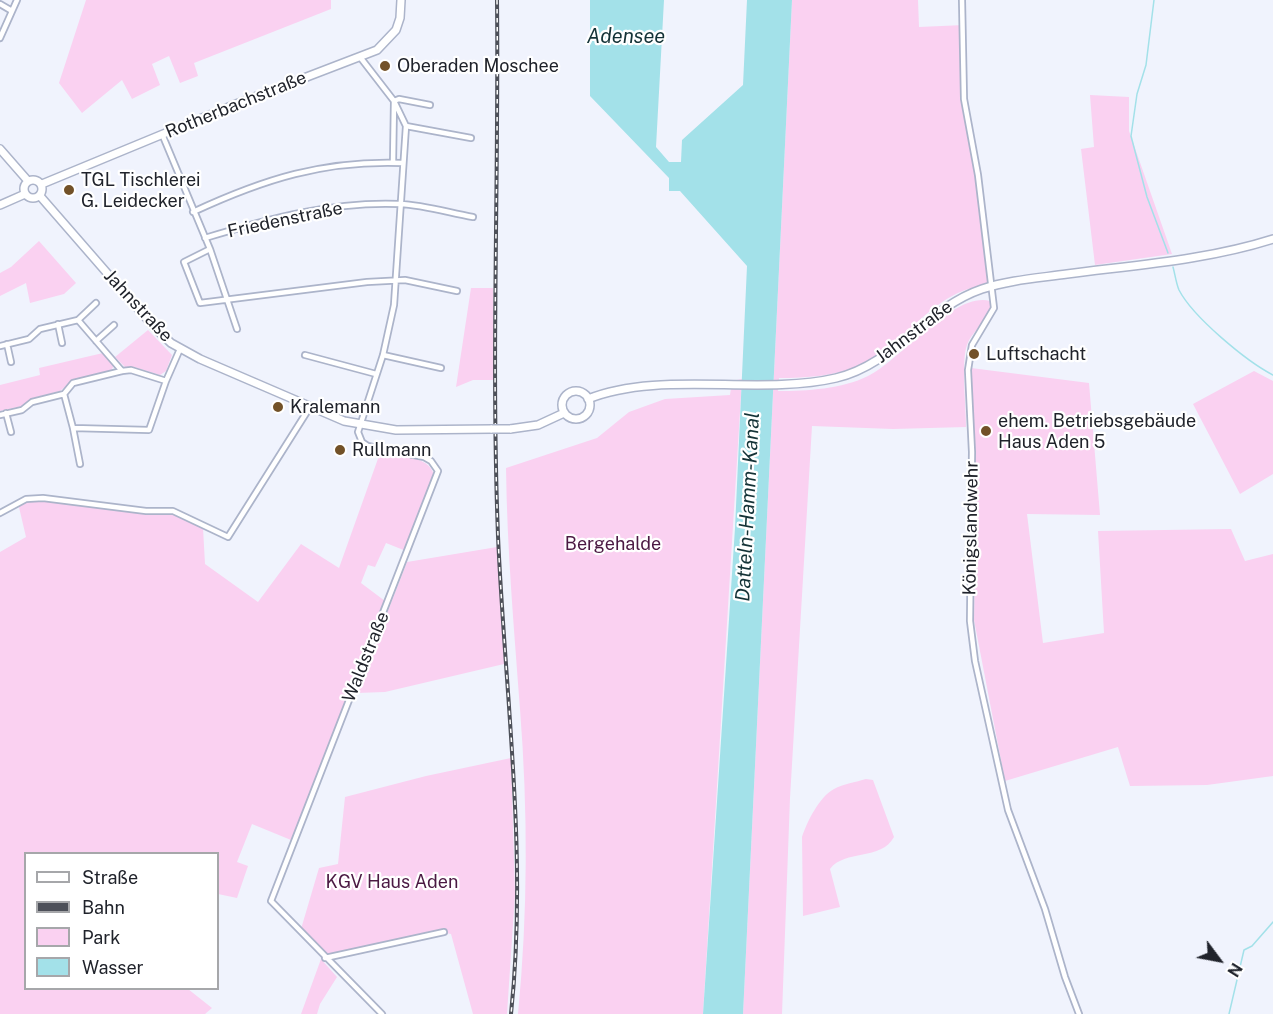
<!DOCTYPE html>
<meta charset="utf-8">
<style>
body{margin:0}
#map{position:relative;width:1273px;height:1014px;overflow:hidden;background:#f0f3fd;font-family:"Public Sans",sans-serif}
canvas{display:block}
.legend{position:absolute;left:24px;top:852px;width:195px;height:138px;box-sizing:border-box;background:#fff;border:2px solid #a6a7aa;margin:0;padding:8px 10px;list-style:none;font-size:18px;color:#20232b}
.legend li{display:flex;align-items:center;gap:12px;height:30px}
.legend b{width:30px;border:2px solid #a6a7aa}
.north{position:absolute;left:1189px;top:930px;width:60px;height:60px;-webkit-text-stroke:4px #fff;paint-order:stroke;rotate:122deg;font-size:16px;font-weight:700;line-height:24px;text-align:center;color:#20232b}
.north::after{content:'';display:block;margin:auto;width:21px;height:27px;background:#20232b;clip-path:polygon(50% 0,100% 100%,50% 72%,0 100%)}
</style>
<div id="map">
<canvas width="1273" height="1014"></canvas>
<ul class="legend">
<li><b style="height:8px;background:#fff"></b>Straße</li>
<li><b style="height:8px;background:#4d5059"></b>Bahn</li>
<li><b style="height:16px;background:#fad1f1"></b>Park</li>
<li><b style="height:16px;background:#a3e1e9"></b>Wasser</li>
</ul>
<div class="north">N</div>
</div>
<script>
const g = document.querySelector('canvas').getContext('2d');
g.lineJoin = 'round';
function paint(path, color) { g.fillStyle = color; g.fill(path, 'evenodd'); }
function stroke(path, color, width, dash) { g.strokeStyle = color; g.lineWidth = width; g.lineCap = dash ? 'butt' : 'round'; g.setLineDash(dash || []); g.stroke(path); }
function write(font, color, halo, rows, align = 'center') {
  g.font = font + ' "Public Sans",sans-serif'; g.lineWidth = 4.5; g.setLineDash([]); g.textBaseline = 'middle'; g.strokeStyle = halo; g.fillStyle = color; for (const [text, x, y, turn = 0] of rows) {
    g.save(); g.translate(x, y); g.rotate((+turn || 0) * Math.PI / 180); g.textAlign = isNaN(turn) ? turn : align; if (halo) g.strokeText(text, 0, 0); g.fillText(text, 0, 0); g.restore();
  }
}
paint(new Path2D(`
 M 86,0 L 331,0 L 331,9 L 194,63 L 198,76 L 180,83 L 169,56 L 152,64 L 160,85 L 132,99 L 122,80 L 82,113 L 59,83 Z
 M 792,0 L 918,0 L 919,27 L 964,25 L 962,79 L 989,283 C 978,287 964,289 954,295 C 919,313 897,349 861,365 C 835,376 807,378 779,378 L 778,391 C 807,391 842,389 868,376 C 901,360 954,291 990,301 C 993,320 973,328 967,345 C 961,361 966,407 966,427 L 893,429 L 812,426 L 790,798 L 782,1014 L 743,1014 Z
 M 1090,95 L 1129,97 L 1129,131 L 1172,254 L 1095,265 L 1081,149 L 1094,147 Z
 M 39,241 L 76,283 L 64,294 L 30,303 L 26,283 L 0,296 L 0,273 L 11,267 Z
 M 471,288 L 493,288 L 494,380 L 473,380 L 456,387 Z
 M 148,330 L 172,355 L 166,371 L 160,375 L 134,367 L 125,367 L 115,357 Z
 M 103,353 L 114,365 L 111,371 L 71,382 L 60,391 L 33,398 L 22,406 L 0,411 L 0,385 L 40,375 L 39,368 Z
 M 971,368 L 1089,383 L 1100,515 L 1027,514 L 1043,643 L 1104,633 L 1098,531 L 1231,529 L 1245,561 L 1273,554 L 1273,776 L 1207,785 L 1130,786 L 1118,747 L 1005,781 L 974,620 L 976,513 Z
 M 1254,371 L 1273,381 L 1273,474 L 1240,494 L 1193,404 Z
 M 742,379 L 703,1014 L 518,1014 C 528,913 528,811 520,709 C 514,628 507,549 506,468 L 597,438 L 629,412 L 665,399 L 730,395 L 732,381 Z
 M 380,453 C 398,456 429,455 434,475 L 406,551 L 386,543 L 375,567 L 368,565 L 361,583 L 385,601 L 291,840 L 252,824 L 237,862 L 248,866 L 237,898 L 218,894 L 218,854 L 26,854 L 26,988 L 188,989 L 212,1008 L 205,1014 L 0,1014 L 0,552 L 26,537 L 18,503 L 26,499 L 43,498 L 86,506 L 179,515 L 203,528 L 205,564 L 258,602 L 301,544 L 339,568 Z
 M 497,547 L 504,664 L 385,692 L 356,693 L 407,562 Z
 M 511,758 L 515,894 L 507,1014 L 473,1014 L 451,934 L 437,931 L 327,955 L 301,929 L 319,868 L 338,864 L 345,797 L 426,776 Z
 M 866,779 L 873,780 L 894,837 C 881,861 845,849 830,869 L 840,907 L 803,916 L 802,837 C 807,822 819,797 834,789 C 843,784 856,782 866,779 Z
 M 321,959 L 337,977 L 320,1004 L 317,1014 L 301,1014 Z`), '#fad1f1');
paint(new Path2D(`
 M 590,0 L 664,0 L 656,147 L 669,162 L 681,162 L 682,140 L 743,85 L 747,0 L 792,0 L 743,1014 L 703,1014 L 735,528 L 747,266 L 680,191 L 669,191 L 669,178 L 590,96 Z`), '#a3e1e9');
stroke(new Path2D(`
 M 1154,0 L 1146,65 L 1137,94 L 1131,136 L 1147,197 L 1168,253
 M 1173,267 C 1175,274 1176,283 1179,290 C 1193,317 1246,361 1273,375
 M 1229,1014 L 1244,950 L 1252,946 L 1273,922`), '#a3e1e9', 1.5);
const street = new Path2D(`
 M 962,0 L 964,99 L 978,175 L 994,308 L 972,345 L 968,370 L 972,452 L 970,621 L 975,661 L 1008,810 L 1045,909 L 1065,977 L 1079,1014
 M 0,4 L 12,11
 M 0,38 L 17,0
 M 360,57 L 394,101 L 406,126 L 394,305 L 383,355 L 358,432 L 362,442 L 368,446 L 424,457 L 431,461 L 438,471 L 271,901 L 382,1014
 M 394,101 L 399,99 L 430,105
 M 406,126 L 471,138
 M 162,134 L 210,249 L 237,329
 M 393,163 L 394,101
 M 193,212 C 264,179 324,160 403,163
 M 205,238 C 268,219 333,201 400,204 C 424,205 450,213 473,217
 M 210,249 L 184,262 L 200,303 L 367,282 L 405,280 L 457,291
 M 78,320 L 96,303
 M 58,324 L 62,343
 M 96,341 L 114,325
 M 7,344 L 11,362
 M 0,346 L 29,339 L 40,329 L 78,320 L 122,371
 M 305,355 L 376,374
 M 383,355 L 441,368
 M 166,381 L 180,349
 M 6,413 L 11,432
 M 0,415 L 22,410 L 32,402 L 64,394 L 73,383 L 122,371 L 131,370 L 166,381 L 149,430 L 73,428 L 64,394
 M 73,428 L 80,464
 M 0,513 L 26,499 L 43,498 L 146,511 L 173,511 L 228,537 L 310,407
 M 325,958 L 444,932`);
const secondary = new Path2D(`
 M 0,149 L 28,181
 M24 189a9 9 0 1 1 18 0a9 9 0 1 1-18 0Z
 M 42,184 L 231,106 L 377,50 L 396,30 L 400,18 L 401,0
 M 40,196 L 154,327 L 171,343 L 200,359 L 344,421 L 396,430 L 492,429
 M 0,205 L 25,194
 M562 405a14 14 0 1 1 28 0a14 14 0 1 1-28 0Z
 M 588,399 C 659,370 759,396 836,378 C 895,364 926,308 982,289 C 1009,280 1039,278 1067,274 C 1136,265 1207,260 1273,239
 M 510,429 L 538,425 L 564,413`);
stroke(street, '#acb4ca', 8);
stroke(secondary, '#acb4ca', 10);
stroke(street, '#fff', 4.5);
stroke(secondary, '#fff', 7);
const rail = new Path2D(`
 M 497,0 C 499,178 491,357 498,536 C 505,696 528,854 511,1014`);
stroke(rail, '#4d5059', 4);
stroke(rail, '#fff', 1.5, [4.5]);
const secondaryBridge = new Path2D(`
 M 492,429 L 510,429`);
stroke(secondaryBridge, '#acb4ca', 10, []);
stroke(secondaryBridge, '#fff', 7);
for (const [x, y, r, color] of [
 [385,66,6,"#725128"],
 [69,190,6,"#725128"],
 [974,354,6,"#725128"],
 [278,407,6,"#725128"],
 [986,431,6,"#725128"],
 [340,450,6,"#725128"]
]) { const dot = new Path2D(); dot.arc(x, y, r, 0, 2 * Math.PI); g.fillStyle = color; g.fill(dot); stroke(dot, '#fff', 2); }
write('18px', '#20232b', '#fff', [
 ["Oberaden Moschee",397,66],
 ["TGL Tischlerei",81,180],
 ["G. Leidecker",81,201],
 ["Luftschacht",986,354],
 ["Kralemann",290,407],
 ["ehem. Betriebsgebäude",998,421],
 ["Haus Aden 5",998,442],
 ["Rullmann",352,450]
], 'left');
write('18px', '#20232b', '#fff', [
 ["Rotherbachstraße",236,105,-22],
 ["Friedenstraße",285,220,-12],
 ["Jahnstraße",138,306,47],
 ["Jahnstraße",914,332,-37],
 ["Königslandwehr",971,528,-89],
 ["Waldstraße",366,657,-68]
]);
write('18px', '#4b1943', '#fff', [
 ["Bergehalde",613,544],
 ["KGV Haus Aden",392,882]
]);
write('italic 20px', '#143337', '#fff', [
 ["Adensee",626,37],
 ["Datteln-Hamm-Kanal",748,507,-87]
]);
</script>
